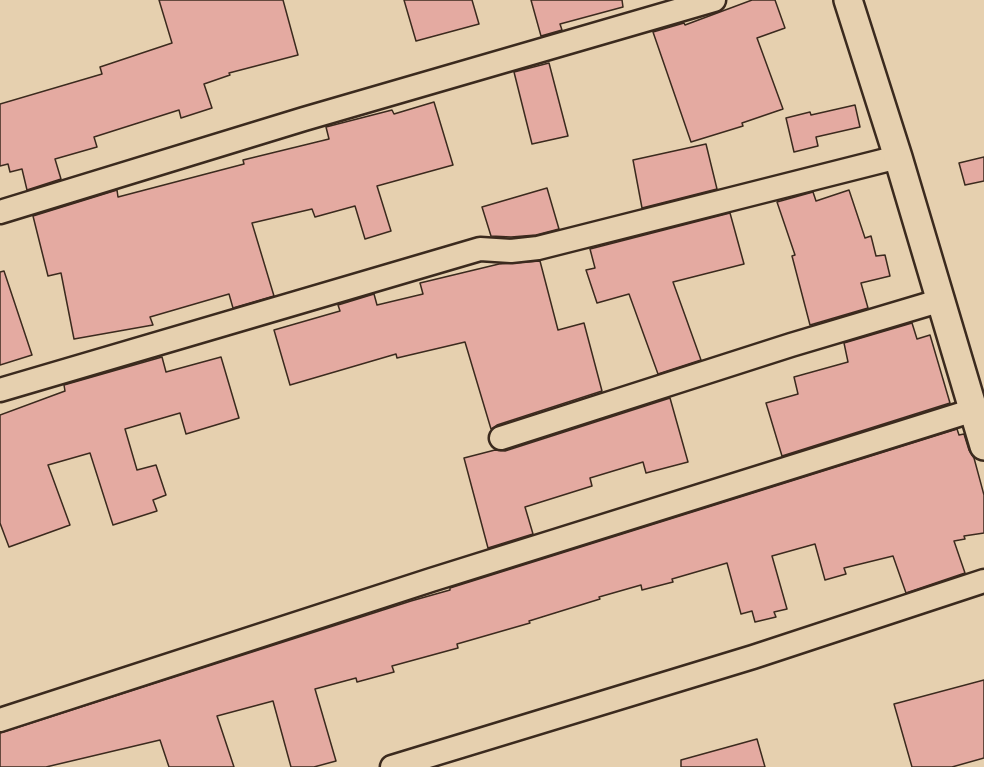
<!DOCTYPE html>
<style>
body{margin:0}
canvas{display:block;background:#e6d0af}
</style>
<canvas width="984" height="767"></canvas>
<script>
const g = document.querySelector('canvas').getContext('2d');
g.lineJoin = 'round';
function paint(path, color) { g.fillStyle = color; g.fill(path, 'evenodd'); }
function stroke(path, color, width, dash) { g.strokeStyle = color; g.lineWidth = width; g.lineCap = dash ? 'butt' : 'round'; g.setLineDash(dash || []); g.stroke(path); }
const building = new Path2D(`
 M 159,0 L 283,0 L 298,55 L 229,73 L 230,75 L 204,84 L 212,108 L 181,118 L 179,110 L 94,137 L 97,147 L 55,159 L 61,179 L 27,190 L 22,169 L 10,172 L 8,164 L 0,166 L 0,104 L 102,74 L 100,67 L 172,43 Z
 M 404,0 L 472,0 L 479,24 L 416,41 Z
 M 531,0 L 622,0 L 623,7 L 560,24 L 562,30 L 541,36 Z
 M 752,0 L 775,0 L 785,28 L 757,38 L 783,109 L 742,123 L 743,126 L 691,142 L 653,32 L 684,23 L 685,25 Z
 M 549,63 L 568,136 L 532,144 L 514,72 Z
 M 434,102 L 453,165 L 377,186 L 391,231 L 365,239 L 355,206 L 315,217 L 312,209 L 252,223 L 274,296 L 233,308 L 229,294 L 150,317 L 153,325 L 74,339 L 61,273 L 48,276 L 33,216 L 117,190 L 118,197 L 244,164 L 243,160 L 329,139 L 326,127 L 392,110 L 394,114 Z
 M 855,105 L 860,127 L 816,137 L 818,146 L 794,152 L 786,118 L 810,112 L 811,115 Z
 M 706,144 L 717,189 L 642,208 L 633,160 Z
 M 984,157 L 984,181 L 965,185 L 959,163 Z
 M 547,188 L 559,229 L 536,235 L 511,237 L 491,236 L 482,207 Z
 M 849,190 L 865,238 L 871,236 L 876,256 L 885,255 L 890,276 L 861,283 L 868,308 L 810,325 L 792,256 L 795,255 L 777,202 L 813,192 L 816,201 Z
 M 730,213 L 744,264 L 673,282 L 701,360 L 658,374 L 629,294 L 597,303 L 586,270 L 595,268 L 590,249 Z
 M 540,261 L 558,330 L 584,323 L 602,391 L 497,425 L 491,429 L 465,342 L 397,358 L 396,354 L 290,385 L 274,330 L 340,311 L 338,305 L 374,294 L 377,305 L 423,294 L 420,283 L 499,264 Z
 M 4,271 L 32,355 L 0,365 L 0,272 Z
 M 912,323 L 917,339 L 930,335 L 950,403 L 782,456 L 766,403 L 798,394 L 794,377 L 848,362 L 844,343 Z
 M 162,357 L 166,372 L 221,357 L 239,418 L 186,434 L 180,413 L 125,429 L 137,470 L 156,465 L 166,495 L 153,500 L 157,511 L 113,525 L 90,453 L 48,465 L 70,525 L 9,547 L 0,523 L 0,415 L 65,391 L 64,385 Z
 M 670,398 L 688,462 L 646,473 L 643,462 L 590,478 L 592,486 L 525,507 L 533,534 L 488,548 L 464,458 L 495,450 L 505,451 Z
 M 957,429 L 959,435 L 964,434 L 969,450 L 974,458 L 984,495 L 984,533 L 964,536 L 965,539 L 954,541 L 965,573 L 906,593 L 893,556 L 844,568 L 846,574 L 825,580 L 815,544 L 772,556 L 787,609 L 774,612 L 776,617 L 755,622 L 752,611 L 741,614 L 727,563 L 672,579 L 673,582 L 642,590 L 641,585 L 599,597 L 600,599 L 529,621 L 530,623 L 457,644 L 458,648 L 392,666 L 394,672 L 357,682 L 356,678 L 315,689 L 336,761 L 314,767 L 291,767 L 273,701 L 217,716 L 234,767 L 169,767 L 160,740 L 46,767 L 0,767 L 0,733 L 411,601 L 450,590 L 450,588 Z
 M 984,680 L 984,758 L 952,767 L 912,767 L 894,704 Z
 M 757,739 L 765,767 L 681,767 L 681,760 Z`);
paint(building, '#e4aaa1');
stroke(building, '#3b2a1e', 1.5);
const minor = new Path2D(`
 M 0,212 L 304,119 L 714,0
 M 0,390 L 480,249 L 511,251 L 538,248 L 898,157
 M 501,438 L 791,345 L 942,300
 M 0,720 L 431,580 L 974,410
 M 392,767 L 753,657 L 984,581`);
const tertiary = new Path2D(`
 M 848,0 L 898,157 L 984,446`);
stroke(minor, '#3b2a1e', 27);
stroke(tertiary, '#3b2a1e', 32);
stroke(minor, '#e6d0af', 22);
stroke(tertiary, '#e6d0af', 27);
</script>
